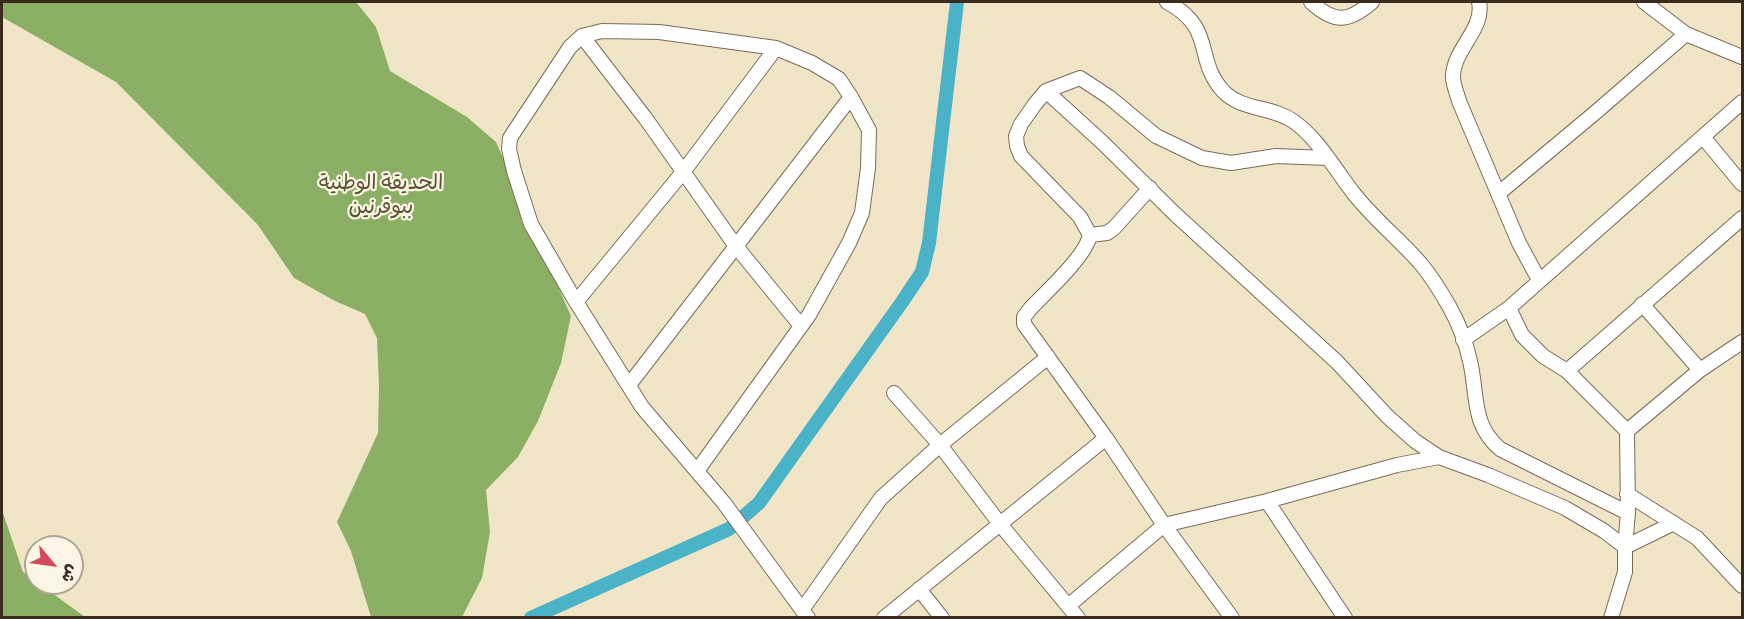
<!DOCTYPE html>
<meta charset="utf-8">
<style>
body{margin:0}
#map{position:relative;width:1744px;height:619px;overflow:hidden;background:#f1e5c7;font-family:Dekko,"Playpen Sans Arabic",sans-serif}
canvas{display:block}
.frame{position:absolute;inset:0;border:3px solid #3b2a1e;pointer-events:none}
.north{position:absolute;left:24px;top:535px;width:60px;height:60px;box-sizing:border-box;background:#fcf5e5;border:2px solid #afa495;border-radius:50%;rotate:119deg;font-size:16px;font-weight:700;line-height:24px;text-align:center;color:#3b2a1e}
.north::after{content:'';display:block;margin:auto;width:21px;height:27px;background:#d1495b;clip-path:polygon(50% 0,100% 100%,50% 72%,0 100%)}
</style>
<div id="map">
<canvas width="1744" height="619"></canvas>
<div class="frame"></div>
<div class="north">ش</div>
</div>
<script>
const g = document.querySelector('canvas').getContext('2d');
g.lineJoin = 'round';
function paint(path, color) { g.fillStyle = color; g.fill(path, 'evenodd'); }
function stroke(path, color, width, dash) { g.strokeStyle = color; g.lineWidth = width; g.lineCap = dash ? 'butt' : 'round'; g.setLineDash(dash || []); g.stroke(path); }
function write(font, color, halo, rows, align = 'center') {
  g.font = font + ' Dekko,"Playpen Sans Arabic",sans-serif'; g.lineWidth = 4.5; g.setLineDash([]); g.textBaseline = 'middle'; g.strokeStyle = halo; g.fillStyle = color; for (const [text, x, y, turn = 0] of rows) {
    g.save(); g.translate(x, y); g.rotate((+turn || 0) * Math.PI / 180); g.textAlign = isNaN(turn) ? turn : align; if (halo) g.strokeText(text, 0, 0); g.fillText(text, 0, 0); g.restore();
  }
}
paint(new Path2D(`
 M 2,2 L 356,2 L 376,27 L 390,71 L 467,117 L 496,142 L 512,178 L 522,223 L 548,264 L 571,316 L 561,363 L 538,421 L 518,457 L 486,490 L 490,532 L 482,578 L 462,617 L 371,617 L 351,551 L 337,522 L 378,433 L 379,386 L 377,338 L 365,314 L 335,301 L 294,278 L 258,225 L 116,82 L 2,17 Z
 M 2,510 L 23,572 L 85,617 L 2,617 Z`), '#8bb065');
stroke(new Path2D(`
 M 531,618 L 729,529 L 759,503 L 902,302 L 922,272 L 929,243 L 957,2`), '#4ab3c8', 14);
const street = new Path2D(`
 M 1167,2 C 1216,28 1194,59 1223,91 C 1242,111 1272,106 1293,121 C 1318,138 1336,171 1355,195 C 1375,220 1400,240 1421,264 C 1431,276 1441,292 1449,306 C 1458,322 1466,343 1470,361 C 1478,395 1471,424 1500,449 L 1628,513
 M 1311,2 C 1334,23 1348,23 1372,2
 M 1479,2 C 1485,29 1453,49 1453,77 C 1453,85 1457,93 1459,101 L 1519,243 L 1539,280
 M 1644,2 L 1686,34 L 1742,57
 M 582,36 L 646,119 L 735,245 L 801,326
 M 1046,91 L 1103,143 L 1175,214 L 1337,362 L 1387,416 L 1415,441 L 1439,457
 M 1703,137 L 1742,184
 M 1499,193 L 1596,112 L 1686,34
 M 1090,235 L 1107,233 L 1114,228 L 1150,188
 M 576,302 L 683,172 L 776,48
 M 1642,304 L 1700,370
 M 1463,340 L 1509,308
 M 1567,371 L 1742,218
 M 629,385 L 851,97
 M 894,393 L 940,445 L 1000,524 L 1078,618
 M 1627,431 L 1700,370 L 1742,342
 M 697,471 L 809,315 L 849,243 L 862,213 L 868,168 L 869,130 L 851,97 L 839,79 L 812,63 L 776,48 L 659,32 L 602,31 L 582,36 L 570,47 L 510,138 L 509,149 L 514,171 L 531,224 L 573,297 L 642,407 L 724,503 L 808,618
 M 1627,494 L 1697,538 L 1742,586
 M 1267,501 L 1345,618
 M 1674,523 L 1625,547 L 1628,513 L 1627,431 L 1567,371 L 1543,356 L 1522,335 L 1509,308 L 1742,102
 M 919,589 L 942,618
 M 1068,606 L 1164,525 L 1267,501 L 1397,465 L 1439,457 L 1488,475 L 1565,508 L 1604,531 L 1625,547 L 1625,572 L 1611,618
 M 802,610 L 881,498 L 940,445 L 1048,357
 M 884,618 L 1106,438
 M 1232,618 L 1164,525 L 1106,438 L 1024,324 L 1024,317 L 1030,309 C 1046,292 1086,256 1090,235 L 1080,217 L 1021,156 L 1017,146 L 1016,136 L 1021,124 L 1035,104 L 1046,91 L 1080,78 L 1109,97 L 1156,136 L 1202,158 L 1231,163 L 1276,156 L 1328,158`);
stroke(street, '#7b6b59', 16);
stroke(street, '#fff', 14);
write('21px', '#585233', '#fcf5e5', [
 ["الحديقة الوطنية",381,186],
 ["ببوقرنين",381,210]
]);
</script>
